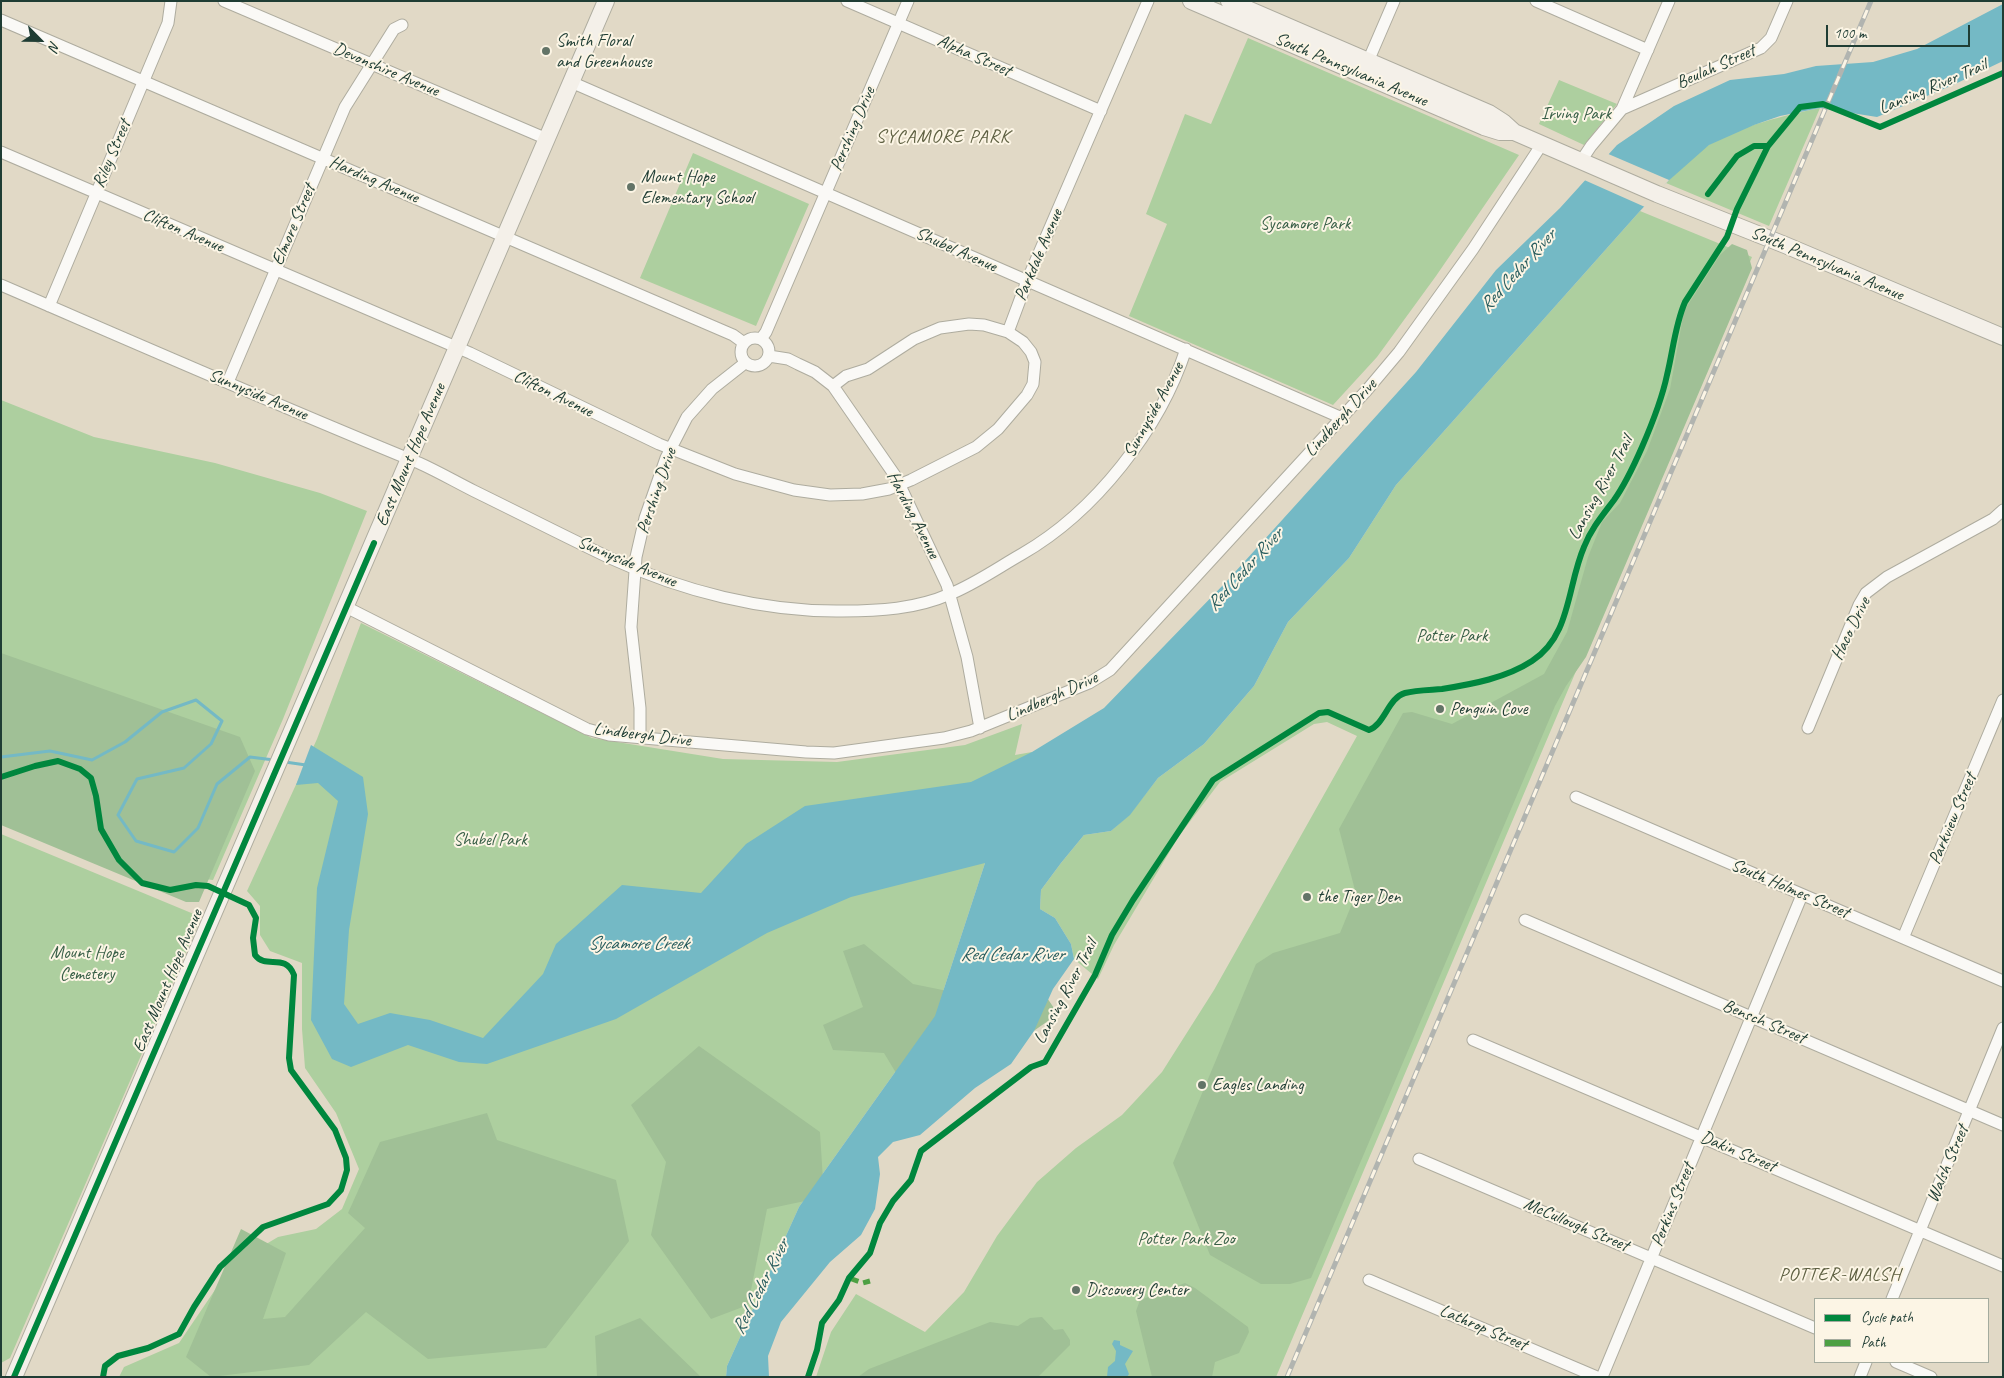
<!DOCTYPE html>
<style>
body{margin:0}
#map{position:relative;width:2004px;height:1378px;overflow:hidden;background:#e1d9c6;font-family:Caveat,sans-serif}
canvas{display:block}
.frame{position:absolute;inset:0;border:2px solid #1f3d34;pointer-events:none}
.legend{position:absolute;left:1814px;top:1298px;width:175px;height:65px;box-sizing:border-box;background:#fcf5e5;border:1px solid #a4ab9e;margin:0;padding:6px 9px;list-style:none;font-size:15px;color:#1f3d34}
.legend li{display:flex;align-items:center;gap:10px;height:25px}
.legend b{width:25px;border:1px solid #a4ab9e}
.north{position:absolute;left:15px;top:15px;width:50px;height:50px;-webkit-text-stroke:4px #fcf5e5;paint-order:stroke;rotate:113deg;font-size:14px;font-weight:700;line-height:20px;text-align:center;color:#1f3d34}
.north::after{content:'';display:block;margin:auto;width:18px;height:22px;background:#1f3d34;clip-path:polygon(50% 0,100% 100%,50% 72%,0 100%)}
.scale{position:absolute;left:1826px;top:25px;width:144px;height:22px;box-sizing:border-box;border:2px solid #1f3d34;border-top:0;padding-left:6px;font-size:15px;line-height:18px;white-space:nowrap;color:#1f3d34;-webkit-text-stroke:4px #fcf5e5;paint-order:stroke}
</style>
<div id="map">
<canvas width="2004" height="1378"></canvas>
<div class="frame"></div>
<ul class="legend">
<li><b style="height:6px;background:#00873e"></b>Cycle path</li>
<li><b style="height:6px;background:#4da043"></b>Path</li>
</ul>
<div class="north">N</div>
<div class="scale">100 m</div>
</div>
<script>
const g = document.querySelector('canvas').getContext('2d');
g.lineJoin = 'round';
function paint(path, color) { g.fillStyle = color; g.fill(path, 'evenodd'); }
function stroke(path, color, width, dash) { g.strokeStyle = color; g.lineWidth = width; g.lineCap = dash ? 'butt' : 'round'; g.setLineDash(dash || []); g.stroke(path); }
function write(font, color, halo, rows, align = 'center') {
  g.font = font + ' Caveat,sans-serif'; g.lineWidth = 4; g.setLineDash([]); g.textBaseline = 'middle'; g.strokeStyle = halo; g.fillStyle = color; for (const [text, x, y, turn = 0] of rows) {
    g.save(); g.translate(x, y); g.rotate((+turn || 0) * Math.PI / 180); g.textAlign = isNaN(turn) ? turn : align; if (halo) g.strokeText(text, 0, 0); g.fillText(text, 0, 0); g.restore();
  }
}
paint(new Path2D(`
 M 1248,38 L 1519,155 L 1436,276 L 1377,357 L 1333,405 L 1129,316 L 1167,224 L 1146,214 L 1185,114 L 1211,124 Z
 M 1559,80 L 1617,104 L 1584,145 L 1539,124 Z
 M 1820,108 L 1769,226 L 1666,183 C 1679,171 1695,153 1710,144 C 1743,125 1783,116 1820,108 Z
 M 693,153 L 809,204 L 756,326 L 640,278 Z
 M 1640,211 L 1752,257 L 1276,1377 L 816,1377 L 831,1332 L 856,1294 L 925,1332 L 964,1292 L 997,1236 L 1037,1182 L 1076,1148 L 1122,1115 L 1162,1072 L 1214,990 L 1357,736 L 1327,722 L 1314,724 L 1220,782 L 1179,836 L 1114,945 L 1098,979 L 1074,959 L 1071,944 L 1055,918 L 1040,909 L 1041,890 L 1061,863 L 1084,835 L 1111,831 L 1130,814 L 1158,778 L 1204,744 L 1254,686 L 1288,622 L 1349,558 L 1396,485 Z
 M 1,400 L 94,437 L 215,463 L 320,493 L 367,511 L 283,719 L 213,880 L 167,875 L 1,768 Z
 M 361,623 L 592,738 L 723,759 L 837,762 L 965,745 L 1022,724 L 1015,755 L 1032,752 L 985,863 L 935,1016 L 799,1207 L 727,1366 L 726,1377 L 119,1377 L 124,1367 L 179,1343 L 219,1284 L 246,1256 L 278,1237 L 316,1229 L 342,1209 L 359,1169 L 336,1113 L 305,1068 L 302,1029 L 302,963 L 270,951 L 260,935 L 260,906 L 247,891 L 317,739 Z
 M 1,834 L 201,917 L 10,1358 L 1,1363 Z`), '#adcf9f');
paint(new Path2D(`
 M 1732,244 L 1747,250 L 1752,268 L 1586,657 L 1566,686 L 1555,706 L 1311,1278 L 1290,1284 L 1261,1284 L 1210,1255 L 1173,1163 L 1256,964 L 1273,953 L 1340,933 L 1356,894 L 1339,829 L 1403,713 L 1412,712 L 1452,724 L 1544,674 L 1567,632 L 1588,557 L 1602,522 L 1620,503 L 1647,451 L 1670,389 L 1684,311 L 1720,255 Z
 M 1,653 L 240,737 L 255,771 L 199,902 L 186,902 L 1,825 Z
 M 864,944 L 913,984 L 997,1001 L 1039,986 L 1058,1014 L 919,1111 L 884,1053 L 833,1050 L 823,1025 L 863,1007 L 843,951 Z
 M 699,1046 L 820,1132 L 824,1197 L 767,1209 L 748,1305 L 711,1319 L 651,1235 L 666,1162 L 631,1105 Z
 M 487,1113 L 497,1140 L 616,1180 L 629,1241 L 546,1348 L 428,1359 L 366,1312 L 309,1365 L 211,1377 L 186,1357 L 241,1229 L 286,1253 L 263,1319 L 285,1317 L 365,1228 L 348,1213 L 380,1142 Z
 M 1185,1283 L 1195,1288 L 1248,1327 L 1249,1332 L 1239,1353 L 1215,1362 L 1212,1377 L 1152,1377 L 1136,1311 L 1140,1300 Z
 M 1042,1317 L 1054,1330 L 1063,1329 L 1070,1340 L 1070,1345 L 1038,1377 L 858,1377 L 869,1369 L 990,1322 L 1018,1326 L 1030,1318 Z
 M 640,1318 L 701,1377 L 597,1377 L 595,1336 Z`), '#a0c096');
paint(new Path2D(`
 M 2003,4 L 2003,61 L 1953,85 L 1877,117 L 1820,108 L 1780,116 L 1754,125 L 1709,145 L 1666,183 L 1640,211 L 1396,485 L 1349,558 L 1288,622 L 1254,686 L 1204,744 L 1158,778 L 1130,815 L 1111,831 L 1084,835 L 1061,863 L 1041,890 L 1040,909 L 1055,918 L 1071,944 L 1074,959 L 1053,989 L 1034,1031 L 1011,1064 L 975,1088 L 920,1135 L 893,1142 L 878,1157 L 880,1174 L 875,1209 L 861,1235 L 830,1262 L 781,1322 L 768,1356 L 769,1377 L 726,1377 L 727,1366 L 799,1207 L 935,1016 L 985,863 L 851,897 L 767,933 L 616,1019 L 487,1064 L 459,1062 L 408,1045 L 351,1067 L 332,1059 L 311,1020 L 317,888 L 338,801 L 318,783 L 296,785 L 311,745 L 363,777 L 368,814 L 349,930 L 344,1004 L 358,1024 L 390,1013 L 430,1020 L 483,1038 L 543,974 L 556,944 L 622,885 L 701,893 L 746,844 L 805,806 L 971,782 L 1032,752 L 1104,708 L 1226,582 L 1416,372 L 1496,270 L 1560,208 L 1617,145 L 1674,106 L 1730,80 L 1784,74 L 1816,66 L 1873,62 L 1917,49 Z
 M 1114,1340 L 1120,1341 L 1120,1345 L 1133,1351 L 1125,1364 L 1129,1374 L 1127,1377 L 1107,1377 L 1108,1367 L 1115,1361 L 1116,1351 L 1112,1344 Z`), '#74b9c5');
paint(new Path2D(`
 M 1606,153 L 1669,180 L 1645,207 L 1582,179 Z`), '#e1d9c6');
stroke(new Path2D(`
 M 1,757 L 50,751 L 92,760 L 125,742 L 162,712 L 196,700 L 222,721 L 211,744 L 184,768 L 137,779 L 118,815 L 136,841 L 174,852 L 198,828 L 217,784 L 250,757 L 274,760
 M 285,762 L 306,765`), '#74b9c5', 3);
const street = new Path2D(`
 M 224,1 L 547,139
 M 847,1 L 1101,111
 M 1536,1 L 1648,50
 M 1,20 L 733,335 L 744,343
 M 1366,66 L 1394,1
 M 571,82 L 1342,418
 M 1622,109 L 1761,48 L 1771,38 L 1787,1
 M 1,152 L 470,353 L 659,444 L 735,474 L 794,490 L 830,495 L 862,494 L 889,489 L 911,480 L 976,447 L 998,429 L 1027,395 L 1033,384 L 1035,362 L 1031,352 L 1023,342 L 1008,332 L 984,325 L 969,324 L 940,328 L 914,339 L 868,369 L 846,376 L 833,386
 M 1581,161 L 1591,146 L 1622,109 L 1669,1
 M 1,285 C 140,345 279,406 419,463 C 437,471 456,482 474,491 C 519,513 564,536 610,558 C 682,591 763,612 842,611 C 879,611 916,609 950,594 C 975,584 999,567 1022,554 C 1095,512 1160,429 1186,349
 M 49,306 L 168,23 L 171,1
 M 1008,332 L 1027,281 L 1148,1
 M741 352a14 14 0 1 1 28 0a14 14 0 1 1-28 0Z
 M 761,339 L 766,332 L 908,1
 M 769,356 L 788,359 L 798,364 L 815,372 L 833,386 L 896,477 L 947,585 L 967,657 L 980,728
 M 228,382 L 345,107 L 394,29 L 402,25
 M 346,607 L 587,729 L 609,735 L 806,752 L 834,753 L 944,738 L 971,731 L 1089,683 L 1110,670 L 1367,390 L 1399,352 L 1473,249 L 1542,144
 M 1808,728 L 1859,605 L 1866,593 L 1887,577 L 1993,519 L 2003,510
 M 640,738 L 640,708 L 631,627 L 636,557 L 645,518 L 666,458 L 687,417 L 712,389 L 745,363
 M 1576,797 L 2003,981
 M 1525,920 L 2003,1125
 M 1903,938 L 2003,700
 M 1473,1040 L 2003,1266
 M 1419,1159 L 1815,1328
 M 1369,1280 L 1597,1377
 M 1892,1299 L 2003,1028
 M 1896,1362 L 1931,1377
 M 1602,1377 L 1802,895
 M 1860,1377 L 1866,1362`);
const secondary = new Path2D(`
 M 1191,1 L 1484,127 L 1500,132 L 1514,132 L 1657,194 L 1785,245 L 2003,337
 M 1229,1 L 1489,113 L 1503,122 L 1514,132
 M 14,1377 L 606,1`);
stroke(street, '#aeac9f', 13);
stroke(secondary, '#aeac9f', 18);
stroke(street, '#faf9f6', 11);
stroke(secondary, '#f4f0e9', 16);
const rail = new Path2D(`
 M 1287,1377 L 1871,1`);
stroke(rail, '#b1b4b0', 5);
stroke(rail, '#fcf5e5', 3, [9]);
stroke(new Path2D(`
 M 849,1278 L 863,1283 L 870,1281`), '#4da043', 5, [10, 5]);
stroke(new Path2D(`
 M 1708,194 L 1737,156 L 1754,146 L 1768,146
 M 1,777 L 35,766 L 58,761 L 80,769 L 91,778 L 96,796 L 101,829 L 119,860 L 142,883 L 170,890 L 196,885 L 208,886 L 249,905 L 256,918 L 253,938 L 255,955 C 266,970 285,952 294,975 L 289,1058 L 291,1070 L 335,1130 L 346,1158 L 347,1170 L 341,1190 L 328,1204 L 263,1227 L 220,1267 L 194,1307 L 179,1334 L 148,1348 L 118,1356 L 105,1366 L 103,1377
 M 14,1377 L 374,543
 M 808,1377 L 817,1350 L 822,1323 L 839,1300 L 849,1278 L 870,1253 L 880,1223 L 893,1201 L 911,1180 L 921,1151 L 1031,1067 L 1045,1062 L 1095,975 L 1112,935 L 1133,900 L 1213,780 L 1319,713 L 1328,712 L 1369,730 C 1385,724 1388,698 1405,693 C 1416,690 1430,690 1442,689 C 1473,684 1506,678 1532,661 C 1571,636 1567,586 1584,547 C 1591,529 1602,516 1614,500 C 1624,486 1635,463 1642,447 C 1652,424 1662,399 1667,375 C 1673,351 1675,325 1685,302 L 1727,237 L 1737,209 L 1768,146 L 1800,107 L 1823,104 L 1880,127 L 2003,73`), '#00873e', 6);
for (const [x, y, r, color] of [
 [546,51,5,"#637467"],
 [631,187,5,"#637467"],
 [1440,709,5,"#637467"],
 [1307,897,5,"#637467"],
 [1202,1085,5,"#637467"],
 [1076,1290,5,"#637467"]
]) { const dot = new Path2D(); dot.arc(x, y, r, 0, 2 * Math.PI); g.fillStyle = color; g.fill(dot); stroke(dot, '#fcf5e5', 2); }
write('18px', '#1f3d34', '#fcf5e5', [
 ["Smith Floral",556,41],
 ["and Greenhouse",556,62],
 ["Mount Hope",641,177],
 ["Elementary School",641,198],
 ["Penguin Cove",1450,709],
 ["the Tiger Den",1317,897],
 ["Eagles Landing",1212,1085],
 ["Discovery Center",1086,1290]
], 'left');
write('18px', '#1f3d34', '#fcf5e5', [
 ["Alpha Street",974,56,24],
 ["Beulah Street",1716,67,-24],
 ["Devonshire Avenue",386,70,23],
 ["South Pennsylvania Avenue",1351,70,23],
 ["Lansing River Trail",1933,87,-23],
 ["Pershing Drive",853,129,-67],
 ["Riley Street",112,154,-67],
 ["Harding Avenue",374,180,23],
 ["Elmore Street",294,225,-67],
 ["Clifton Avenue",183,231,23],
 ["Shubel Avenue",956,250,24],
 ["Parkdale Avenue",1039,255,-67],
 ["South Pennsylvania Avenue",1827,264,23],
 ["Clifton Avenue",553,394,26],
 ["Sunnyside Avenue",258,395,23],
 ["Sunnyside Avenue",1154,410,-61],
 ["Lindbergh Drive",1341,418,-48],
 ["East Mount Hope Avenue",411,455,-67],
 ["Lansing River Trail",1601,488,-61],
 ["Pershing Drive",657,491,-71],
 ["Harding Avenue",913,515,63],
 ["Sunnyside Avenue",627,562,23],
 ["Haco Drive",1851,629,-64],
 ["Lindbergh Drive",1052,697,-24],
 ["Lindbergh Drive",642,735,7],
 ["Parkview Street",1953,819,-67],
 ["South Holmes Street",1790,889,23],
 ["East Mount Hope Avenue",168,981,-67],
 ["Lansing River Trail",1066,992,-62],
 ["Bensch Street",1764,1022,23],
 ["Dakin Street",1738,1152,23],
 ["Walsh Street",1948,1164,-67],
 ["Perkins Street",1673,1205,-68],
 ["McCullough Street",1576,1225,23],
 ["Lathrop Street",1483,1328,23]
]);
write('18px', '#385f47', '#fcf5e5', [
 ["Irving Park",1576,114],
 ["Sycamore Park",1305,224],
 ["Potter Park",1452,636],
 ["Shubel Park",490,840],
 ["Mount Hope",87,953],
 ["Cemetery",87,974],
 ["Potter Park Zoo",1186,1239]
]);
g.letterSpacing = '1px';
write('19px', '#5e6042', '#fcf5e5', [
 ["SYCAMORE PARK",943,137],
 ["POTTER-WALSH",1840,1275]
]);
g.letterSpacing = '0px';
write('italic 19px', '#2a5e5f', '#fcf5e5', [
 ["Red Cedar River",1518,271,-48],
 ["Red Cedar River",1245,570,-48],
 ["Sycamore Creek",638,944],
 ["Red Cedar River",1012,955],
 ["Red Cedar River",761,1287,-63]
]);
</script>
